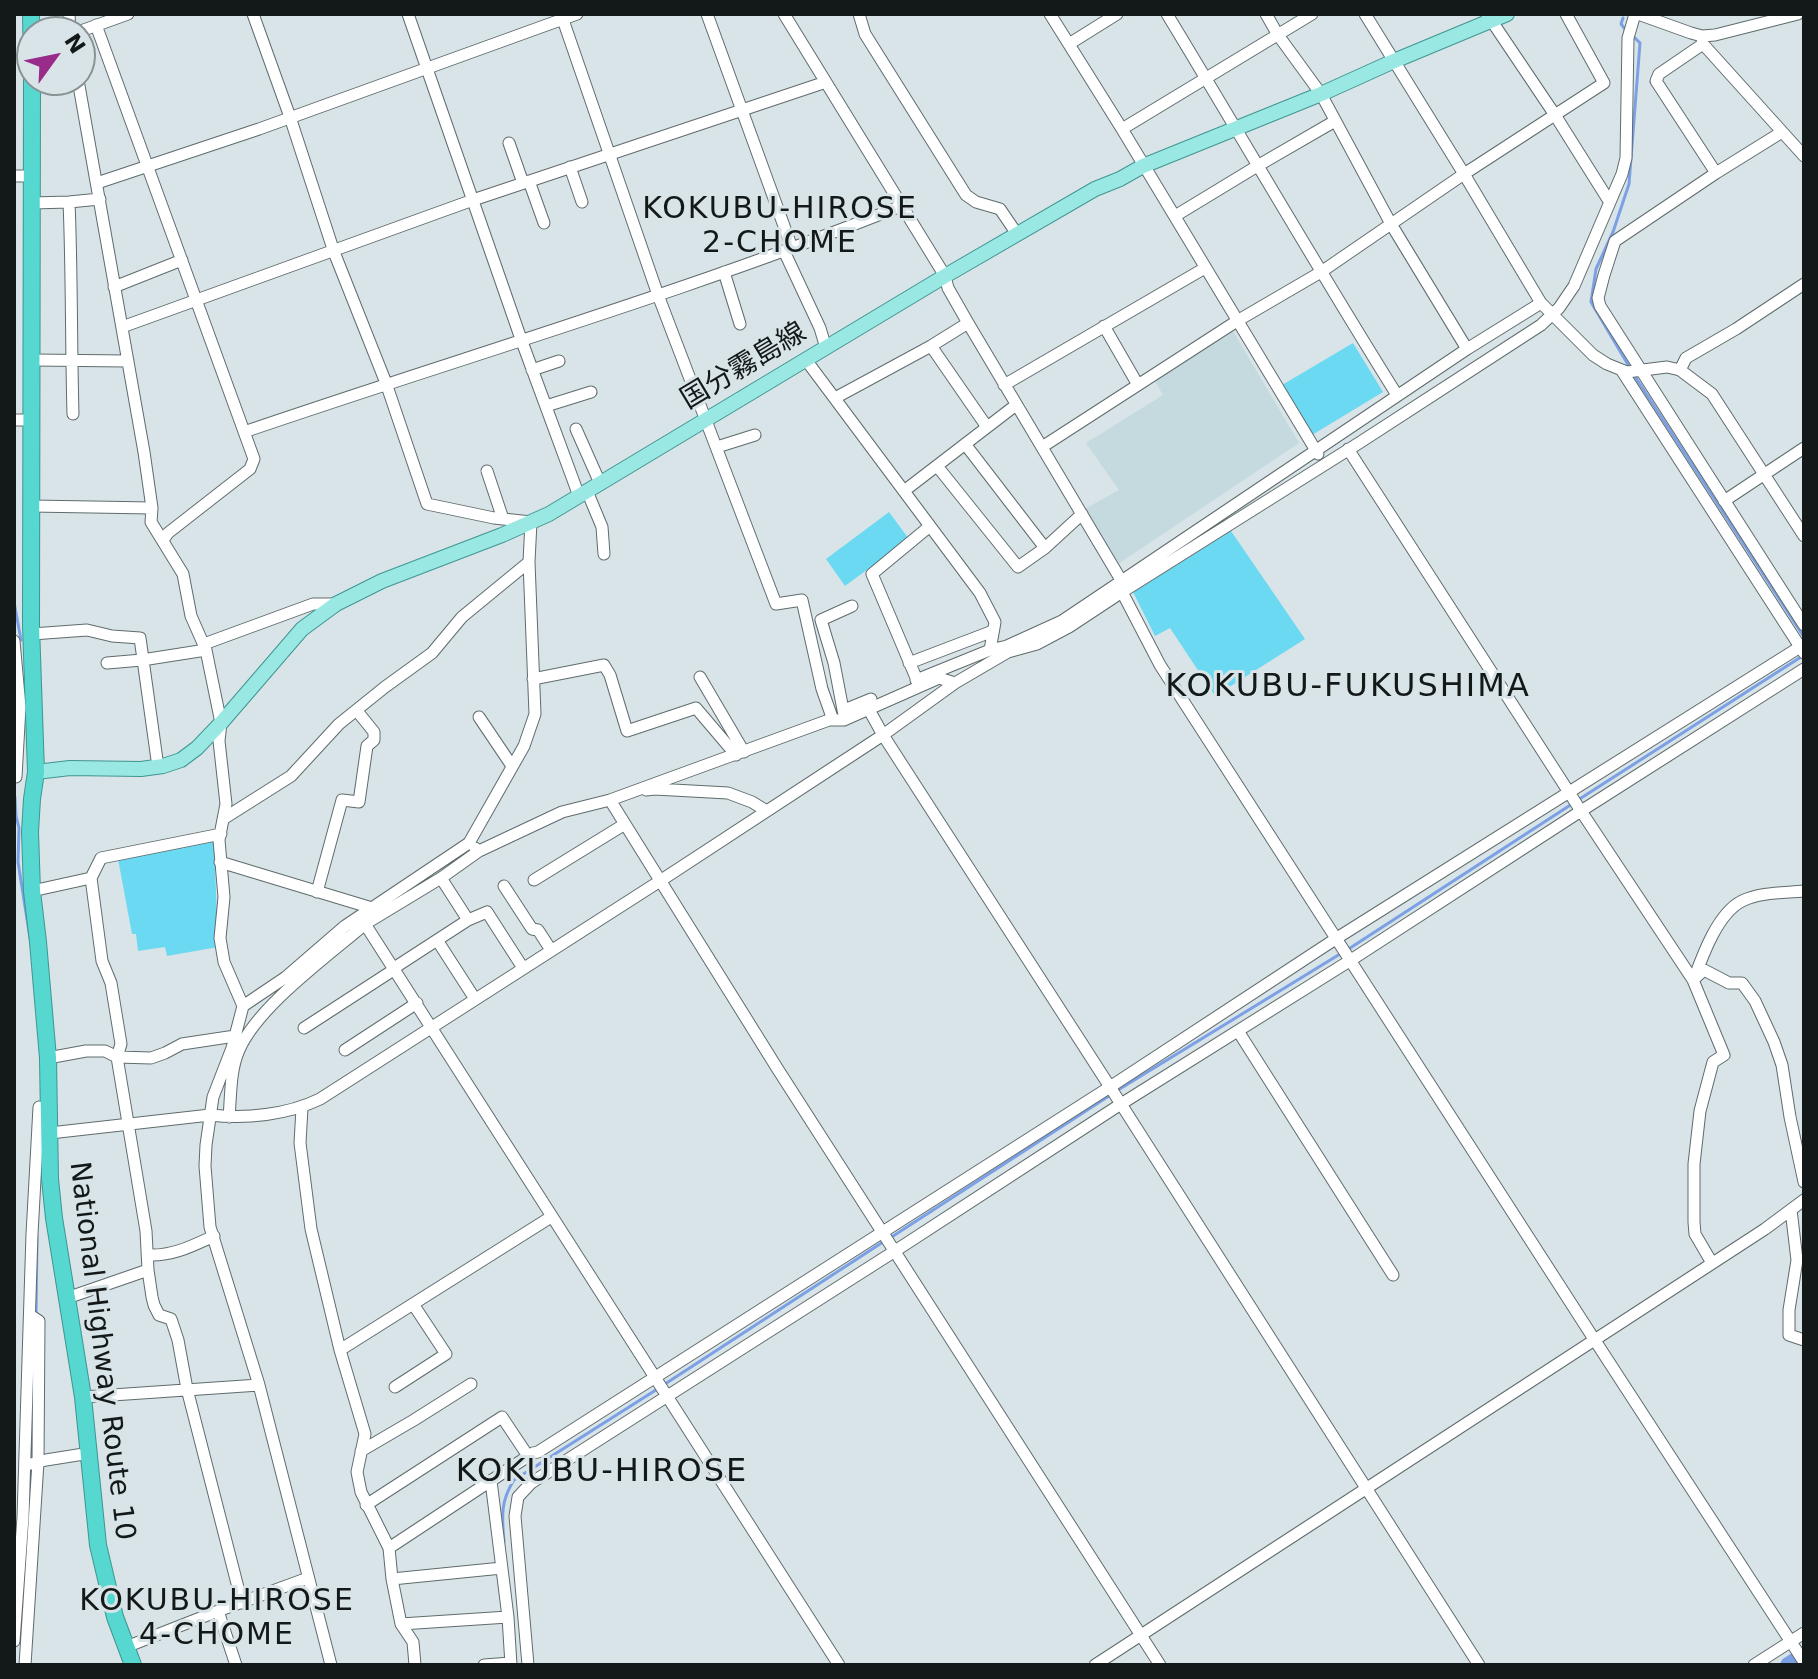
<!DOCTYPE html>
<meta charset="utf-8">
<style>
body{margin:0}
#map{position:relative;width:1818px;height:1679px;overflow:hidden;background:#d8e4e7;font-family:"DejaVu Sans",sans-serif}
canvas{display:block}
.frame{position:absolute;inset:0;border:16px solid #131819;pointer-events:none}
.north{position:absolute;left:16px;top:16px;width:80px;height:80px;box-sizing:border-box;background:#d8e4e7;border:2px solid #899295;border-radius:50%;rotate:57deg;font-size:22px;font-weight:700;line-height:32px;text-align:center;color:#131819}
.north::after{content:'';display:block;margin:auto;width:28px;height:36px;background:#992b8b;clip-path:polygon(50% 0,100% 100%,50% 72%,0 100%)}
</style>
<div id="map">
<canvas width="1818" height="1679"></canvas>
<div class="frame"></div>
<div class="north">N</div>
</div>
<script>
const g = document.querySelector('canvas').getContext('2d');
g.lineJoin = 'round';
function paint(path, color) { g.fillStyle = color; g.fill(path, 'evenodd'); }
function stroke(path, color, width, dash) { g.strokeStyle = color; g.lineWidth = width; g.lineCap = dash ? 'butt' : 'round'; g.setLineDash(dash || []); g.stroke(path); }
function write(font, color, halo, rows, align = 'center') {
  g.font = font + ' "DejaVu Sans","Noto Sans JP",sans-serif'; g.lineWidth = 6; g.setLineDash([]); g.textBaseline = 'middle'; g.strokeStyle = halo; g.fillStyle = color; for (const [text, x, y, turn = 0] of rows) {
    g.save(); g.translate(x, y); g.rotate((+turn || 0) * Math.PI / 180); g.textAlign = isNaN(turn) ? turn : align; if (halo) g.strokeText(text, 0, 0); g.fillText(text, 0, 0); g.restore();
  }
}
paint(new Path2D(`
 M 1233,331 L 1299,443 L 1118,564 L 1083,510 L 1119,490 L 1086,443 L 1163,395 L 1153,378 Z`), '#c5dadf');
paint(new Path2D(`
 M 1353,343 L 1383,392 L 1307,438 L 1277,388 Z
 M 889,512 L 909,539 L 845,586 L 826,559 Z
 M 1231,531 L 1305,639 L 1215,696 L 1170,628 L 1155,636 L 1133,592 Z
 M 214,838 L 218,947 L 167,956 L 165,947 L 138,951 L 136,934 L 132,934 L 118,859 Z`), '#6bd9f2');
stroke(new Path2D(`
 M 1623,18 L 1621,24 L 1625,29
 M 1630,368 L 1591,302 L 1596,269 L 1613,232 L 1629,184 L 1640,43 L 1634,37
 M 1634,375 L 1804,637
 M 14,602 L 21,640
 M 15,797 L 16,816 L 19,828 L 18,862 L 30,938
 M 1578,800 L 1804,655
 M 1347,950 L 1572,804
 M 1118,1090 L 1340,954
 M 890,1238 L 1112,1094
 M 36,1314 L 37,1237
 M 665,1384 L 883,1242
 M 504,1542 C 502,1517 500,1502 514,1480 L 659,1388`), '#7ba0e5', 3);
stroke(new Path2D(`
 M 1788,1665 L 1804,1655`), '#7ba0e5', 16);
const minor = new Path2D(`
 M 69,14 L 70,32
 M 408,14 L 521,339 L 579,496
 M 561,14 L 658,295 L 776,604 L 802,600 L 822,689 L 833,720
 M 707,14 L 792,248
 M 784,14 L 945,276 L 948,288 L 968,323 L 1121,580 L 1122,592 L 1160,665 L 1594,1339 L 1804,1662
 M 859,14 L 865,34 L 966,195 L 976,202 L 1000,209 L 1017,234
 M 1050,14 L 1122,129 L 1318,454
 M 1167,14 C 1244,141 1318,269 1397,395
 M 1266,14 L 1278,35 L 1321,94 L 1391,224 L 1467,349
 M 1365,14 L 1464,174 L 1541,303 L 1593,355 L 1607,364 L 1627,372 L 1667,367 L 1680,370 L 1712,394 L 1804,536
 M 1487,14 L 1555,115 L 1609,201
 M 1638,14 L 1691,33 L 1702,36 L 1715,35 L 1798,14
 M 96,25 L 254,459 L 250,469 L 168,533 L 163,540
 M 78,32 L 128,14
 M 1702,37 L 1703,44 L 1804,156
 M 1069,44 L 1117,14
 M 1703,44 L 1659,74 L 1656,81 L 1716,173
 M 78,80 L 144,452 L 152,508 L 151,522 L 183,574 L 191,616 L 206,650 L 221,723 L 219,741 L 226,804 L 219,840 L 224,897 L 220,938 L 224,962 L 243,1006 L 232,1048 L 213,1097 L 206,1145 L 205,1166 L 210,1227 L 259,1385 L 331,1665
 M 1122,129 L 1312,14
 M 1782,132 L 1716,173 L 1615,241 L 1604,275 L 1598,298 L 1600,306 L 1804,625
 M 509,143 L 523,183
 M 570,167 L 582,202
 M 14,176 L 32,176
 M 529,181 L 544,223
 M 97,183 L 259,129 L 577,14
 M 69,202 C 72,273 71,343 73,414
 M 32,203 L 69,202 L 100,199
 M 1175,216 L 1259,165 L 1335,121
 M 791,248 L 784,251 L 820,328 L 826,348
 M 724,272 L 740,324
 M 114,287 L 182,260
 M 1104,326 L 1138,385
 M 122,327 L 473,200 L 826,82
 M 931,346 L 987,427
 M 33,360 L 128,361
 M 806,360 L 980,593 L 995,622 L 990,650 L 1007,646 L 1062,621 L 1467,349 L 1541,303
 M 532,370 L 559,361
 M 1680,370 L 1686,358 L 1736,329 L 1804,284
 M 1622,371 L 1804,653
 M 1004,385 L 1205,268
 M 835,398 L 931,346 L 968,323
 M 546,406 L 591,392
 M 14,420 L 31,420
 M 576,429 L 600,483
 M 244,432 C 463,357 687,292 901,206
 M 965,444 L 1045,548
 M 717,447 L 755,435
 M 1042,447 L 1237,321 L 1321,272 L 1464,174 L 1604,83 L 1566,14
 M 1348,449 L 1581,811 L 1693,980 L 1724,1055 L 1713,1062 L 1700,1111 L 1694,1164 L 1694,1222 L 1695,1234 L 1712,1263
 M 937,466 L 1018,567 L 1045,548 L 1082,514
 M 487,471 L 503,519
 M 587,491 L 602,527 L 604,554
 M 904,491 L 1016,405
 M 1724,501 L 1804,448
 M 31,506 L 152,508
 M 32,634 L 87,630 L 112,636 L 140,638 L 158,767
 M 14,641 L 20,707 L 16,777
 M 204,644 L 313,604 L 336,604
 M 107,663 L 142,660 L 206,650
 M 909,663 L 993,631
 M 700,677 L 744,752
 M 533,679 L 604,665 L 610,675 L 627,731 L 696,708 L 736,755
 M 916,680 L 990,650
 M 917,680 L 872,574 L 930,526
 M 868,708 L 883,735 L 1121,1104 L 1479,1665
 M 844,710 L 871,699
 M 844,715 L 834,663 L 821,620 L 852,606
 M 479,717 L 512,766
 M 646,790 L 655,789 L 728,793 L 752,802 L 765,810
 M 610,800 L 777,1068 L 1160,1665
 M 223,819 L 291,776 L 339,724 L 385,687 L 432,653 L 462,617 L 529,562
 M 475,848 L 479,851 L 562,812 L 610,800 L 829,720 L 844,720 L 939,678 L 955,683
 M 479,851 L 441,878 L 365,924 L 839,1665
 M 220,862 L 372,908
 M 91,878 L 101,858 L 221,834
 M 534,880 L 625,824
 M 504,886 L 532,929 L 538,930 L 551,950
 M 32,891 L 91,878 L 102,961 L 111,983 L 121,1044 L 117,1057 L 146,1231 L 148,1270 L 152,1297 L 154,1305 L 159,1315 L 171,1319 L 178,1340 L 187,1389 L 242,1603
 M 317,892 L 342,800 L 359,802 L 367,746 L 374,740 L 374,732 L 357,711
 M 468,920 L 487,912 L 523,968
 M 437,940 L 475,999
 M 394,968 L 468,920 L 441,878
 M 1694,979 C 1703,954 1718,913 1742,901 C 1760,892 1785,893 1804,891
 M 1693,980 L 1704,970 L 1729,983 L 1742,983 L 1755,1001 L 1774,1042 L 1782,1065 L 1790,1117 L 1804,1182
 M 243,1006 L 286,977 L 345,926 L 469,843 L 524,746 L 535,714 L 529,562 L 531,522 L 494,518 L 427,504 L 386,383 L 334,252 L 290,117 L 253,14
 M 304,1028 L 395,969
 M 1238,1031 L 1393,1275
 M 345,1050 L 417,1003
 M 48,1058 L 86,1051 L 105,1051 L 117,1057 L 151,1058 L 165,1053 L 182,1044 L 235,1036
 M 302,1108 L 300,1143 L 311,1229 L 340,1350 L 551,1217
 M 229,1117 C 231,1095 230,1070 239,1050 C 258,1006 328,956 365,924
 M 50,1133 L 210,1115 C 246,1119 287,1115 320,1099 L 660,881 L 883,735 L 955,683 L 1008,652 L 1037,644 L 1069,627 L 1122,592 L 1359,443 L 1541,325 L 1559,308 L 1574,286 L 1622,174 L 1626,158 L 1628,38 L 1635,14
 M 1791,1210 L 1797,1260 L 1789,1310 L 1789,1335 L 1804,1340
 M 149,1255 C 173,1256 192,1246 214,1236
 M 67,1298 L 148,1270
 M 340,1350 L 365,1434 L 357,1472 L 361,1492 L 389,1548 L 392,1579 L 401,1624 L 413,1642 L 415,1665
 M 395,1387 L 446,1354 L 413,1304
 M 83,1397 L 259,1385
 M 361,1451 L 414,1420 L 471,1384
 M 31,1464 L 46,1460 L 90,1453
 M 491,1481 L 508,1617 L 511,1665
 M 366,1505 L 502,1417 L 528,1456
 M 389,1548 L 533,1453 L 538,1452 L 1110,1087 L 1337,938 L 1800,647
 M 392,1579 L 502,1568
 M 218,1611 L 236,1665
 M 401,1624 L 508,1617
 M 14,1641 L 23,1517 L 32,1234 L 39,1107
 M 126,1647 L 218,1611 L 308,1578
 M 25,1665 L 38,1462 L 39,1321 L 30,1315
 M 484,1665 L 511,1663
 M 528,1665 L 515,1516 L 518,1497 L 531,1483 L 895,1251 L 1121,1104 L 1351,960 L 1581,811 L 1804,669
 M 1095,1665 L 1765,1229 L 1804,1200
 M 1754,1665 L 1804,1633`);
const major = new Path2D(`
 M 36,772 L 70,768 L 141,769 L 163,766 L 181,760 L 197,748 L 221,723 L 302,629 L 336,604 L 382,581 L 502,535 L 549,514 L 945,276 L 1095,189 L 1120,179 L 1143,166 L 1321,94 L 1394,61 L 1507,14`);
const highway = new Path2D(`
 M 31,14 L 32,74
 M 32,80 L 31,626 L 36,772 L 32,799 L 30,832 L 32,891 L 38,942 L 48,1058 L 50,1179 L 54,1218 L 83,1397 L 98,1545 L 115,1617 L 133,1665`);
stroke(minor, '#606b6d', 13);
stroke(major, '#3f9591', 16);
stroke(highway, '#3f9591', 18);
stroke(minor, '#fff', 11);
stroke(major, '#9ae8e3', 14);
stroke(highway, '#56d8d1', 16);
write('28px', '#131819', '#d8e4e7', [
 ["国分霧島線",744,367,-31],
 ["National Highway Route 10",101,1351,83]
]);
g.letterSpacing = '2px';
write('30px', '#131819', '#d8e4e7', [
 ["KOKUBU-HIROSE",780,210],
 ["2-CHOME",780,244],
 ["KOKUBU-HIROSE",217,1602],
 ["4-CHOME",217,1636]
]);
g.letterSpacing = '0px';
g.letterSpacing = '2px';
write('32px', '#131819', '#d8e4e7', [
 ["KOKUBU-FUKUSHIMA",1348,688],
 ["KOKUBU-HIROSE",602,1473]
]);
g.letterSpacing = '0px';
</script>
